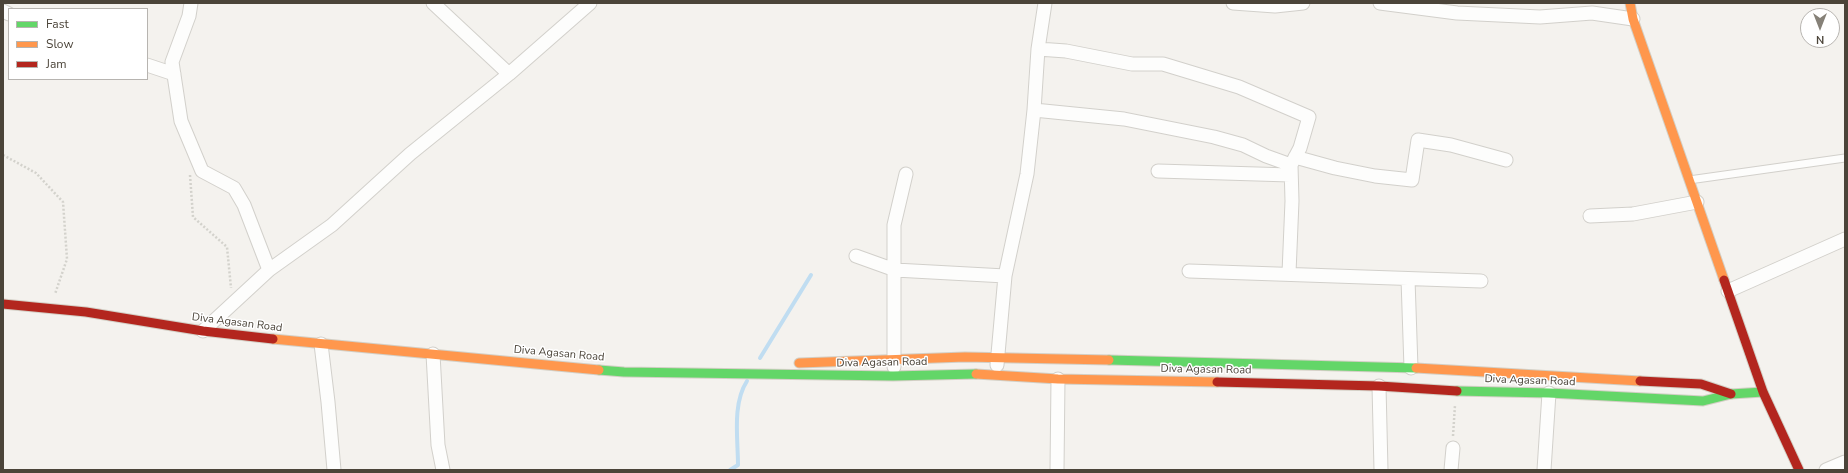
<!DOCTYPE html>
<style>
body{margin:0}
#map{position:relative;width:1848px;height:473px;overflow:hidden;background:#f4f2ee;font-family:"Nunito Sans",sans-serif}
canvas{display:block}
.frame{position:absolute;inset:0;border:4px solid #4b4439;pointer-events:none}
.legend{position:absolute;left:8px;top:8px;width:140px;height:72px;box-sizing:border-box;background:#fff;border:1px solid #b7b4b0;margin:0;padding:5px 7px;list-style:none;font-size:12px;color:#4b4439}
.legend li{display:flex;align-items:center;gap:8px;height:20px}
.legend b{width:20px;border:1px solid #b7b4b0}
.north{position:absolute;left:1800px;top:8px;width:40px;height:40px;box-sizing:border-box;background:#fff;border:1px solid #b7b4b0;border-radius:50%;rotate:180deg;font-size:11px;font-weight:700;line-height:16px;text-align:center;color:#4b4439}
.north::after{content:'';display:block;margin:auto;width:14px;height:18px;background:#868178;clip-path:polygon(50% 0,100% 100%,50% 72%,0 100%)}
</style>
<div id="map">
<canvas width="1848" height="473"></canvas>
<div class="frame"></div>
<ul class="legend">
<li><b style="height:5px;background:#63d668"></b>Fast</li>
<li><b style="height:5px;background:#ff974d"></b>Slow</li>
<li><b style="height:5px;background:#b3261e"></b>Jam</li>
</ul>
<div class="north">N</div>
</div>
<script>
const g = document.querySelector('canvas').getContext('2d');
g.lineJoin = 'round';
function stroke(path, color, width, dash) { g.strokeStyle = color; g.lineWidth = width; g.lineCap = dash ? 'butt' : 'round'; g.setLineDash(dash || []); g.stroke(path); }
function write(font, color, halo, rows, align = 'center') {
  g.font = font + ' "Nunito Sans",sans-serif'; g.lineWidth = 3; g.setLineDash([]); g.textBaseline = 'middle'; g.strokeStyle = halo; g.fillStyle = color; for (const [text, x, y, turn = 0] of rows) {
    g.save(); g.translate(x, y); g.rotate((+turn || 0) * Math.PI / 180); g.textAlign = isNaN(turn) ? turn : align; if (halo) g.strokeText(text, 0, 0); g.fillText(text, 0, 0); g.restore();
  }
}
stroke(new Path2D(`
 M 760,358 L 811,275
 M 730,470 L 738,465 C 738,439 732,404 747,381`), '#c0ddf1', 4);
const lane = new Path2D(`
 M 1689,180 L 1845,158`);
const street = new Path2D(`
 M 191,3 L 189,16 L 172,62 L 181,121 L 202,171 L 234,188 L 244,205 L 269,270
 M 433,3 L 509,74
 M 1233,3 L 1275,6 L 1303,3
 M 1380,3 L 1457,13 L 1540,17 L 1592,13 L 1633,19
 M 3,11 L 9,14
 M 1038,49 L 1066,51 L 1132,64 L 1163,64 L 1239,87 L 1309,117 L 1300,148 L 1291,165 L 1292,201 L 1289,273
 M 147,65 L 174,74
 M 1034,110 L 1124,119 L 1214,137 L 1243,145 L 1266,156 L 1291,165
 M 1295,157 L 1335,168 L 1375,176 L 1412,180 L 1418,140 L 1451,145 L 1506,160
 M 1158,171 L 1290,175
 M 1590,216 L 1633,214 L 1697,202
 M 856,256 L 895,270 L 1005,276
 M 1189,271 L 1481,281
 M 1408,279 L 1411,368
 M 1728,291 L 1845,239
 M 203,331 L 269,270 L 332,225 L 410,154 L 509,74 L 590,3
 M 321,344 L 328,402 L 334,470
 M 433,354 L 438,445 L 443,470
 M 997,365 L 1005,276 L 1027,174 L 1034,110 L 1038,49 L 1045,3
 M 894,367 L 894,225 L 906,174
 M 1379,386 L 1381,470
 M 1057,470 L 1058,379
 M 1451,470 L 1453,448
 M 1544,470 L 1549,393
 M 1826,470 L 1845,462`);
const fast = new Path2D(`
 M 1109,360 L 1416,368
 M 599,370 L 624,372 L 893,376 L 976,374
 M 1457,391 L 1549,393 L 1703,401 L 1731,394 L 1763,392`);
const slow = new Path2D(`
 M 1630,3 L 1633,19 L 1724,280
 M 273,339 L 599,370
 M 799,363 L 965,357 L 1109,360
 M 1416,368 L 1640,381
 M 976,374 L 1058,379 L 1217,382`);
const jam = new Path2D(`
 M 1724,280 L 1763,392 L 1799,470
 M 3,304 L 86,312 L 203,331 L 273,339
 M 1640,381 L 1701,384 L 1731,394
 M 1217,382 L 1379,386 L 1457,391`);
stroke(lane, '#d2d0cb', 9);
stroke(street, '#d2d0cb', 15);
stroke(fast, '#d3cfc5', 11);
stroke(slow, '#d3cfc5', 11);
stroke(jam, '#d3cfc5', 11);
stroke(new Path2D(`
 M 3,155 L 36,173 L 63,202 L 67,259 L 55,294
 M 190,175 L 193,217 L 227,247 L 231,288
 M 1453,436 L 1455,405`), '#d3d2cc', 2.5, [2, 2]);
stroke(lane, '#fdfdfc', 7);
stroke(street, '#fdfdfc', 13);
stroke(fast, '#63d668', 9);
stroke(slow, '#ff974d', 9);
stroke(jam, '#b3261e', 9);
write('11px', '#4b4439', '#fff', [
 ["Diva Agasan Road",237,323,7],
 ["Diva Agasan Road",559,354,5],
 ["Diva Agasan Road",882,363,-1],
 ["Diva Agasan Road",1206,370,1],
 ["Diva Agasan Road",1530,381,2]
]);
</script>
